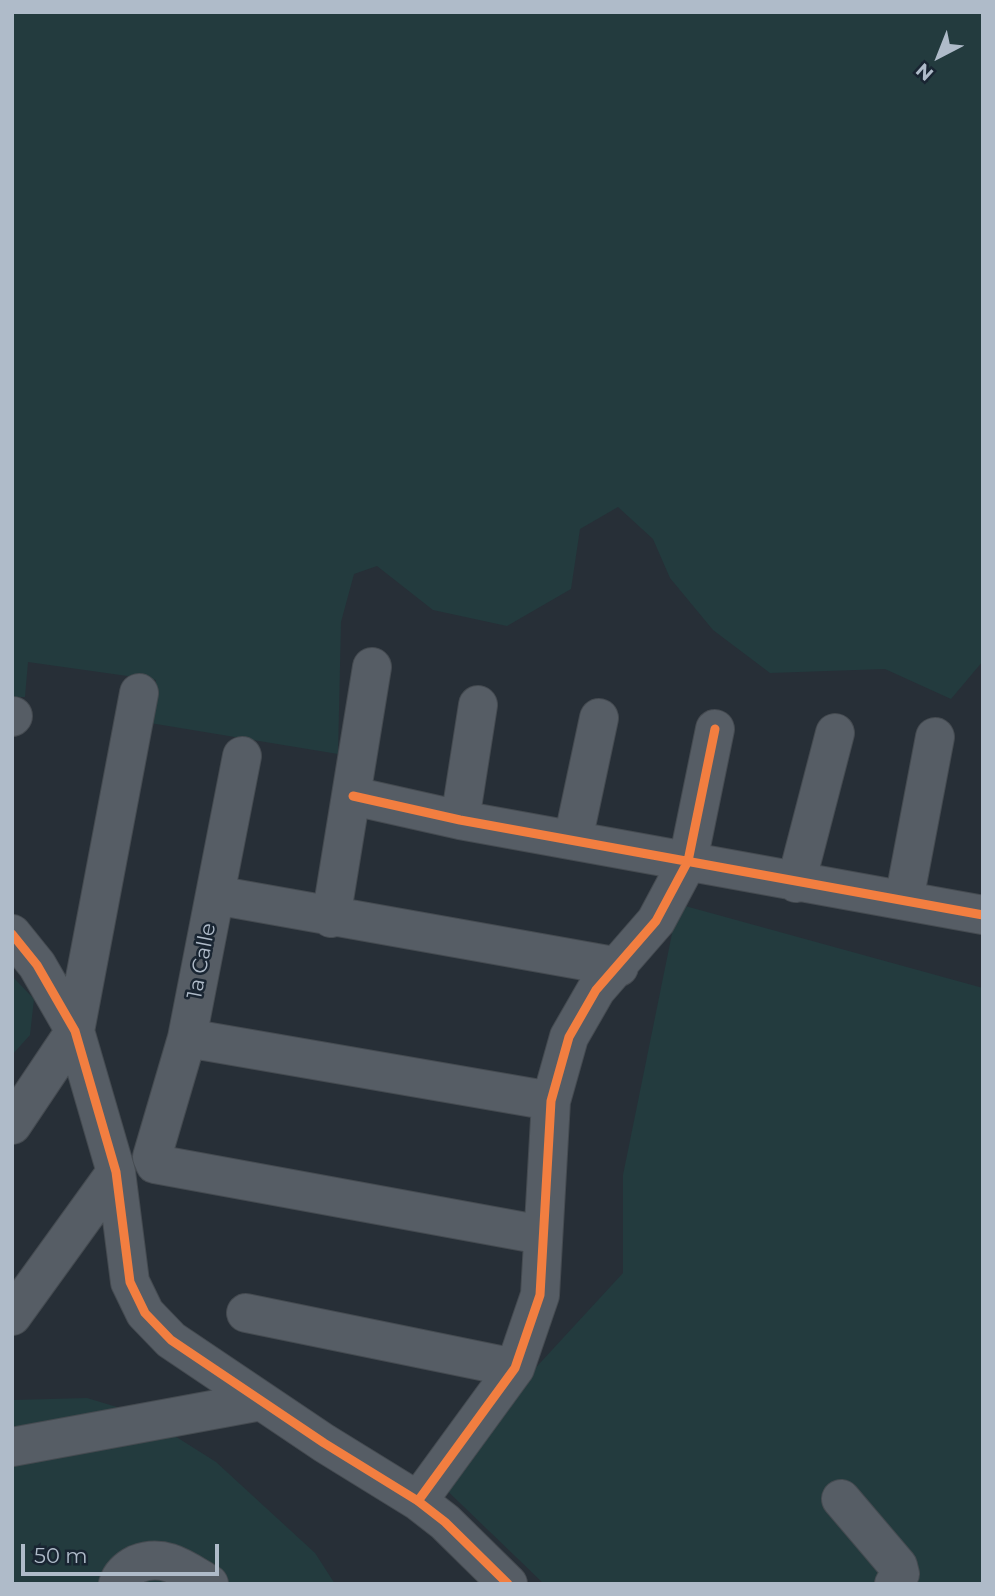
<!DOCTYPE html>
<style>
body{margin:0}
#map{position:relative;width:995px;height:1596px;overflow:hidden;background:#272f37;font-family:Montserrat,sans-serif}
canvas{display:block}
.frame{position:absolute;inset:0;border:14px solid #afbbc9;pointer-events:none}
.north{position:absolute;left:904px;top:21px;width:70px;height:70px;-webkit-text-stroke:5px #192532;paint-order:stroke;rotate:222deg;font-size:19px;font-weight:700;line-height:28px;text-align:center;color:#afbbc9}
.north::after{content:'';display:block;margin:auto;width:24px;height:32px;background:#afbbc9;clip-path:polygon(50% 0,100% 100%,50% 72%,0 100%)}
.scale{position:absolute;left:21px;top:1544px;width:198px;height:32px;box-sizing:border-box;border:4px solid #afbbc9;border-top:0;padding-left:9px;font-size:21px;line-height:24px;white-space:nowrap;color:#afbbc9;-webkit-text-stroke:5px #192532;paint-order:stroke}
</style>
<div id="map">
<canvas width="995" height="1596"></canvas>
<div class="frame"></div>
<div class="north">N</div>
<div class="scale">50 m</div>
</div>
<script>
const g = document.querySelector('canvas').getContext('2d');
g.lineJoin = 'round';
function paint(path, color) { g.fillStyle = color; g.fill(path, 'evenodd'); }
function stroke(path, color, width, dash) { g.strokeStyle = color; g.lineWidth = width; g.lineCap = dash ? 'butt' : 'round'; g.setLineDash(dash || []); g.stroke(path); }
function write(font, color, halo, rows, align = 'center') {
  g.font = font + ' Montserrat,sans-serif'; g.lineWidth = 5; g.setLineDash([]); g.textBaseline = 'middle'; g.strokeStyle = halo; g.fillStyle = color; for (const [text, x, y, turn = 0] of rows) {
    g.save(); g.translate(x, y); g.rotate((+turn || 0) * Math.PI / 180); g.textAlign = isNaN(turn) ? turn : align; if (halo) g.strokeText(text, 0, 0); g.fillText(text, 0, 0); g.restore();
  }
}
paint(new Path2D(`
 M 12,12 L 983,12 L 983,661 L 951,699 L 885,669 L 770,673 L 713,630 L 670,578 L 653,539 L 618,507 L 580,529 L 571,589 L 507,626 L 433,610 L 377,566 L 354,574 L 341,622 L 338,754 L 150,723 L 156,680 L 28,662 L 25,697 L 12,697 Z
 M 678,904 L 983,988 L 983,1584 L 544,1584 L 434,1478 L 623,1273 L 623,1175 Z
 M 12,976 L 34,999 L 30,1035 L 12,1055 Z
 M 87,1398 L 140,1414 L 216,1462 L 315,1553 L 335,1584 L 12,1584 L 12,1400 Z`), '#233b3e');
const minor = new Path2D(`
 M 12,717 L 13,716
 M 242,756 L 187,1038 L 152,1157 L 155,1164 L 542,1235
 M 353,796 L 460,820 L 983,915
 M 460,820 L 478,705
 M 573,840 L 599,718
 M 796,883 L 835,733
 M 215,895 L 619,967
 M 904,900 L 935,737
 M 331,918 L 372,667
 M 12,934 L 37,965 L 75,1031 L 116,1172 L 130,1282 L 145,1313 L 171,1340 L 324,1443 L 418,1501 L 445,1522 L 508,1584
 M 187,1038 L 551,1101
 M 12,1125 L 75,1031 L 139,693
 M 246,1313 L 515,1368
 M 12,1316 L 116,1172
 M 12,1447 L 261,1401
 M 841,1499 L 898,1566 L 900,1574 L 894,1584
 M 418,1501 L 515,1368 L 540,1295 L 551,1101 L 569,1037 L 596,990 L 656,921 L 688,861 L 715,729
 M 118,1584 C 121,1575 129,1568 137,1564 C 165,1553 185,1570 209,1584`);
stroke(minor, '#454b51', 40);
stroke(minor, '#565d65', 38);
stroke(new Path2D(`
 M 353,796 L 460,820 L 983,915
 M 12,934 L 37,965 L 75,1031 L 116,1172 L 130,1282 L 145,1313 L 171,1340 L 324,1443 L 418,1501 L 445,1522 L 508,1584
 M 418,1501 L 515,1368 L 540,1295 L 551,1101 L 569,1037 L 596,990 L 656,921 L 688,861 L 715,729`), '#f27e40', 9);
write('21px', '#afbbc9', '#192532', [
 ["1a Calle",202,961,-79]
]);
</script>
